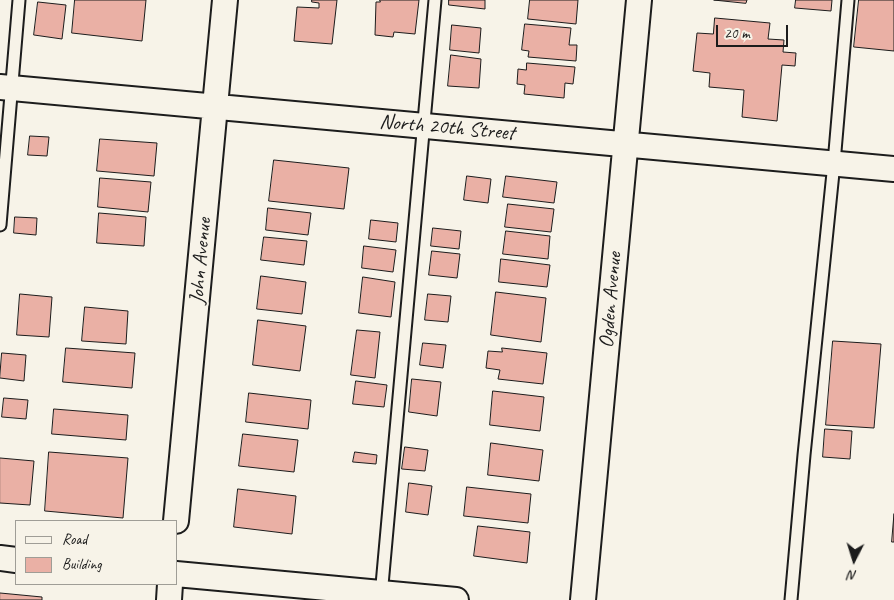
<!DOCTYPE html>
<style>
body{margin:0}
#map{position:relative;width:894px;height:600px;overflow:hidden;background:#f7f3e8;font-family:Caveat,sans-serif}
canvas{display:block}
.legend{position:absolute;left:15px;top:520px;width:162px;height:65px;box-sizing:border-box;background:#f7f3e8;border:1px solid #9f9d96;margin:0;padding:6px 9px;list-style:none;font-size:15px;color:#1c1c1c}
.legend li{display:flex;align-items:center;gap:10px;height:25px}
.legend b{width:25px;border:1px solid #9f9d96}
.north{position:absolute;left:829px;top:535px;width:50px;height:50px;-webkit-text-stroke:4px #f7f3e8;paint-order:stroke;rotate:185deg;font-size:14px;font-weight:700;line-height:20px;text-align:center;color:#1c1c1c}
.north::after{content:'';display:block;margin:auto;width:18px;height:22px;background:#1c1c1c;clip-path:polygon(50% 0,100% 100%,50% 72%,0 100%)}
.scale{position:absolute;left:716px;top:25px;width:72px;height:22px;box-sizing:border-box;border:2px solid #1c1c1c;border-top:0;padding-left:6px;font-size:15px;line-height:18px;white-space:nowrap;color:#1c1c1c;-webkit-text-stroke:4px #f7f3e8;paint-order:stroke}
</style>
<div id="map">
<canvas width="894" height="600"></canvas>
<ul class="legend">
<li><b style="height:6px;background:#f7f3e8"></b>Road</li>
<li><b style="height:14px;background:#eab0a5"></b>Building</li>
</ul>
<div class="north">N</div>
<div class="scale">20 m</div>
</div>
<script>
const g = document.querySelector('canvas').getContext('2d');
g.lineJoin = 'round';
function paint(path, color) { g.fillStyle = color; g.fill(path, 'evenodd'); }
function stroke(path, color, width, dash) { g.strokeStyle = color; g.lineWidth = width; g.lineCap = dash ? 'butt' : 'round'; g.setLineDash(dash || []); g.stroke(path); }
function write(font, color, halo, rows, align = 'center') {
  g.font = font + ' Caveat,sans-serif'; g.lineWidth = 4; g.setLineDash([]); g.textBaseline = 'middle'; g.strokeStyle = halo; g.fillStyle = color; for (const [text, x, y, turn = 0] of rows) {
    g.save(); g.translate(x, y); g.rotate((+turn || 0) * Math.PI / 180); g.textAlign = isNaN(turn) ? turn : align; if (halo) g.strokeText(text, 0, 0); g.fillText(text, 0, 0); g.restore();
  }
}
const building = new Path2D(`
 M 75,0 L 146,0 L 142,41 L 72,33 Z
 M 312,0 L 337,0 L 332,44 L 294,41 L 297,7 L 319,8 L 319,3 L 312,2 Z
 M 380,0 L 419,0 L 415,34 L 394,32 L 393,37 L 375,35 L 376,2 L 380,2 Z
 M 449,0 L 485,0 L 485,9 L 449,5 Z
 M 530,0 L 578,0 L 576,24 L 528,19 Z
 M 714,0 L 747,0 L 746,3 Z
 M 796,0 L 832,0 L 831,11 L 795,8 Z
 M 859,0 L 894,0 L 894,51 L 854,47 Z
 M 38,2 L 66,5 L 62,39 L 34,35 Z
 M 715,18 L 770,23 L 768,39 L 784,40 L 783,52 L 796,53 L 795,66 L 782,65 L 777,121 L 742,117 L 744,90 L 709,87 L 710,73 L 693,71 L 697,33 L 713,34 Z
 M 525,24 L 571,28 L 569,45 L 577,45 L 576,61 L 528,57 L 529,51 L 522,50 Z
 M 452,25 L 481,28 L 479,53 L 450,50 Z
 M 451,55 L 481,59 L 479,88 L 448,86 Z
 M 527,63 L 575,67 L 573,84 L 565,83 L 564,98 L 524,94 L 525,85 L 517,84 L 518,69 L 526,70 Z
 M 30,136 L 49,137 L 47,156 L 28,155 Z
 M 100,139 L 157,143 L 154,176 L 97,171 Z
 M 274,160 L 349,168 L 344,209 L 269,201 Z
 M 467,176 L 491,179 L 488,203 L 464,200 Z
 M 506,176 L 557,182 L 554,203 L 503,197 Z
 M 100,178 L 151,182 L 148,212 L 98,207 Z
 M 508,204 L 554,209 L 551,232 L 505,227 Z
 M 268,208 L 311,213 L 308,235 L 266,230 Z
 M 99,213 L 146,217 L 144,246 L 97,243 Z
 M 15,217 L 37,218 L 36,235 L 14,233 Z
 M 371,220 L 398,223 L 396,242 L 369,239 Z
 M 433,228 L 461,231 L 459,249 L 431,246 Z
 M 506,231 L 550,236 L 548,259 L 503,254 Z
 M 264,237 L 307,241 L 304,265 L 261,260 Z
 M 364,246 L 396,250 L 393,272 L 362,268 Z
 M 432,251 L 460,254 L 457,278 L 429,275 Z
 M 501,259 L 550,265 L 547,287 L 499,282 Z
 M 261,276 L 306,282 L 302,314 L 257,309 Z
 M 363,277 L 395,282 L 391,317 L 359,313 Z
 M 496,292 L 546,298 L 541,342 L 491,335 Z
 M 20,294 L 52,297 L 49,337 L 17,335 Z
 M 428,294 L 451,296 L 448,322 L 425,320 Z
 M 85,307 L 128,311 L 126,344 L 82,341 Z
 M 258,320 L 306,326 L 300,371 L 253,365 Z
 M 357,330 L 380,332 L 375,378 L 351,375 Z
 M 833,341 L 881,344 L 874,428 L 826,425 Z
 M 423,343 L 446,345 L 443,368 L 420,365 Z
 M 66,348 L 135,353 L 132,388 L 63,382 Z
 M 502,348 L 547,353 L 543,384 L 498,379 L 500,370 L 486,368 L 488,351 L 502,352 Z
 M 2,353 L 26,355 L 24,381 L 0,378 Z
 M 412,379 L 441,382 L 437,416 L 409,412 Z
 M 356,381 L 387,385 L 384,407 L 353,404 Z
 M 493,391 L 544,397 L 540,431 L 490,425 Z
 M 249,393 L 311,400 L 308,429 L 246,422 Z
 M 4,398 L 28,400 L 26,419 L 2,417 Z
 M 54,409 L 128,415 L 126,440 L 52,434 Z
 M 825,429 L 852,431 L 850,459 L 823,457 Z
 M 243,434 L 298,440 L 294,472 L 239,466 Z
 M 491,443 L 543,450 L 539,481 L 488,475 Z
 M 405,447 L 428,450 L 425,471 L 402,469 Z
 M 49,452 L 128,458 L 123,518 L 45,511 Z
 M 355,452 L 377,455 L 376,464 L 353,462 Z
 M 0,458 L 34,461 L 30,505 L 0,503 Z
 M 409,483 L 432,486 L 428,515 L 406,512 Z
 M 467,487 L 531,494 L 528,523 L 464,516 Z
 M 238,489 L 296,496 L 292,534 L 234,527 Z
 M 894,514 L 894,542 L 892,542 Z
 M 478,526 L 530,532 L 527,563 L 474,556 Z
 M 0,593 L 42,597 L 42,600 L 0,600 Z`);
paint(building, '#eab0a5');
stroke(building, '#1c1c1c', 1);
const lane = new Path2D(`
 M 0,225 L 19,0
 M 381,596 L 435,0
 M 791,600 L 804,455 L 834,163 L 848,0`);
const street = new Path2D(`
 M 0,87 L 894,169
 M 176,521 L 225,0
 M 0,558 L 16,560
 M 176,574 L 456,600
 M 169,600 L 170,584
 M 583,600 L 639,0`);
stroke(lane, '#1c1c1c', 15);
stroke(street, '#1c1c1c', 28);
stroke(lane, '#f7f3e8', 11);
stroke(street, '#f7f3e8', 24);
write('21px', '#1c1c1c', '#f7f3e8', [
 ["North 20th Street",447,128,5],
 ["John Avenue",201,261,-85],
 ["Ogden Avenue",611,300,-85]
]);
</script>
